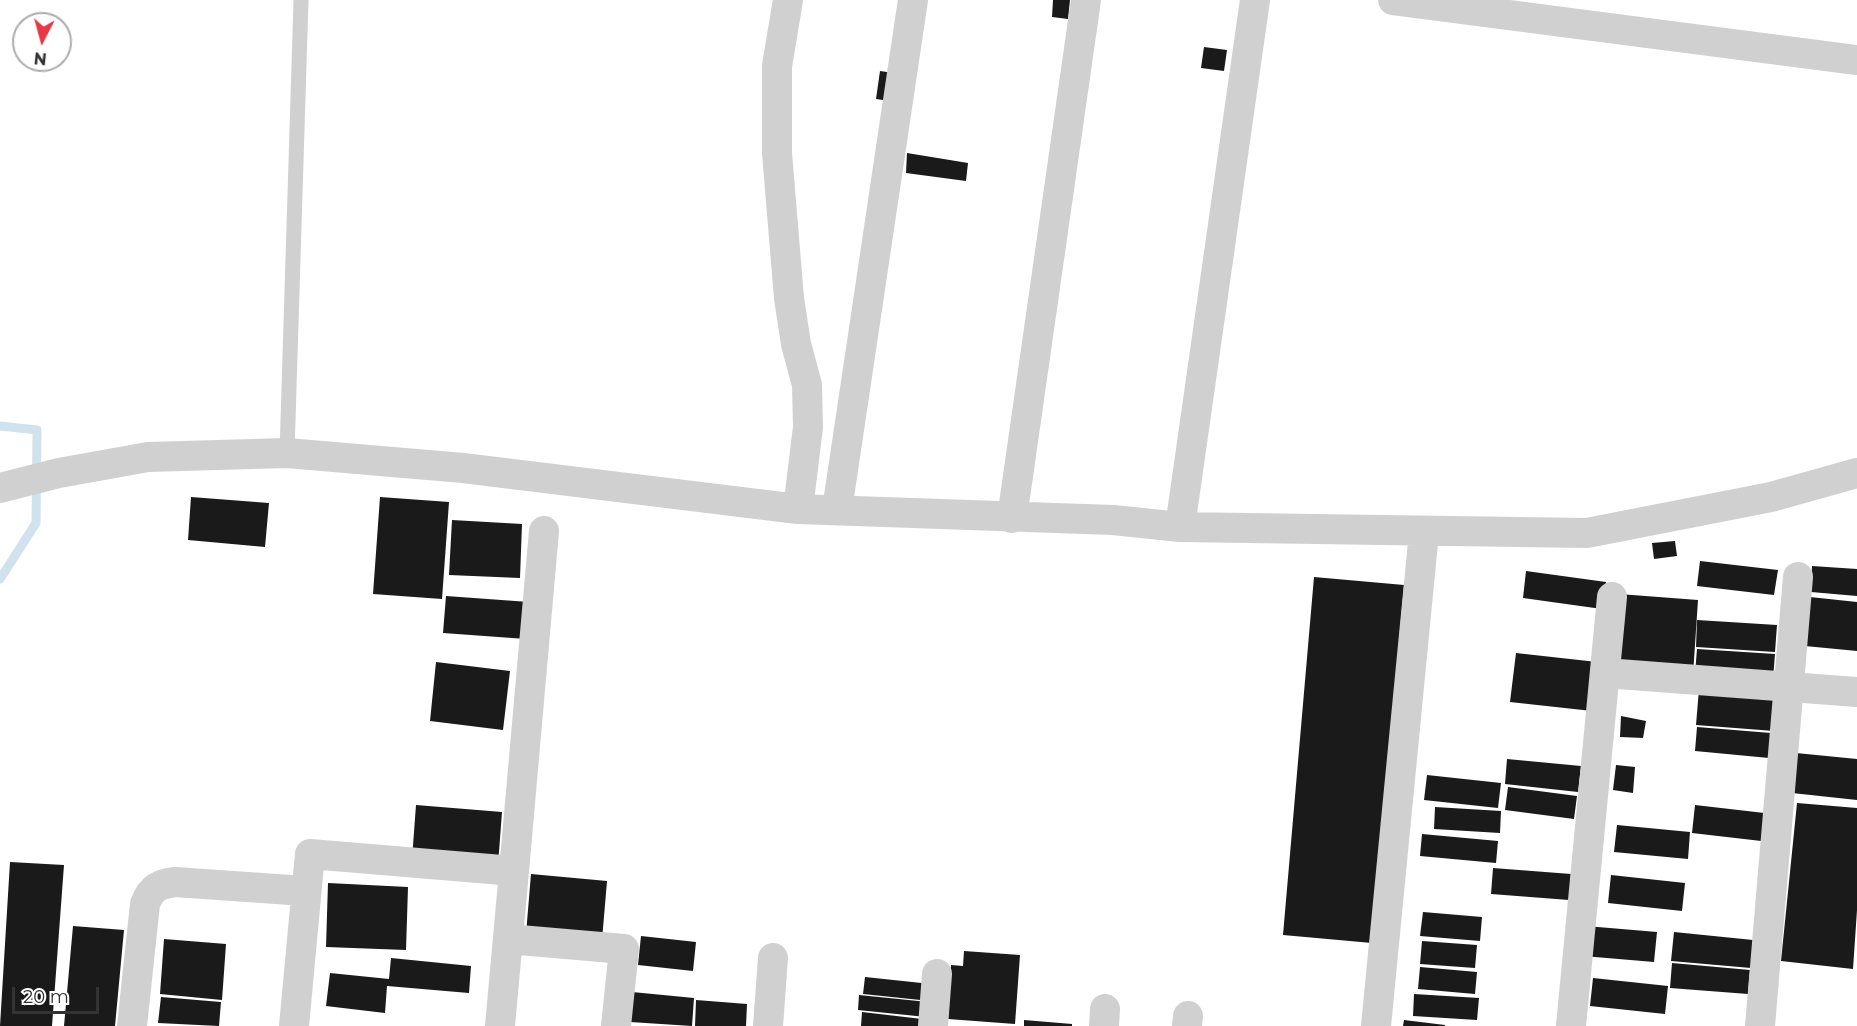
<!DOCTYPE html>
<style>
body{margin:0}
#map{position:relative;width:1857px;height:1026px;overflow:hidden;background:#fff;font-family:Montserrat,sans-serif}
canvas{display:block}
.north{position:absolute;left:12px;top:12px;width:60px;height:60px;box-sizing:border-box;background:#fff;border:2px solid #adadad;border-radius:50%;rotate:186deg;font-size:16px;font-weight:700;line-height:24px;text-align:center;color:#333}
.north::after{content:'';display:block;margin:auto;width:21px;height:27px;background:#e63946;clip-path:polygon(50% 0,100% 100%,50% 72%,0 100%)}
.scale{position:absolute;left:12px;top:987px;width:87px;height:27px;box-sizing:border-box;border:3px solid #333;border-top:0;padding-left:8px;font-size:18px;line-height:21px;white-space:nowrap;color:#333;-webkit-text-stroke:4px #fff;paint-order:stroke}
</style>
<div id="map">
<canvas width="1857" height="1026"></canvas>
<div class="north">N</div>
<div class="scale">20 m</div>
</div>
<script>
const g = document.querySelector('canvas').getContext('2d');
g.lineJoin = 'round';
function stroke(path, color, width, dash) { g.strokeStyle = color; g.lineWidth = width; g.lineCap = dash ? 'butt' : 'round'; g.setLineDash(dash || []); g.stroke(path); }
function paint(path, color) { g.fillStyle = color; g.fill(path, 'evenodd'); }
stroke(new Path2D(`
 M 0,426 L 37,430 L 36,523 L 0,579`), '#cfe2ee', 9);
paint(new Path2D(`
 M 1053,0 L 1070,0 L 1068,19 L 1052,17 Z
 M 1204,47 L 1227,50 L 1224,71 L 1201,68 Z
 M 880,71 L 894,73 L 890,101 L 876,99 Z
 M 907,153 L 968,163 L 966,181 L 906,173 Z
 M 191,497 L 269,503 L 265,547 L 188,540 Z
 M 380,497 L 449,502 L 442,599 L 373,594 Z
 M 452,520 L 522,524 L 520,578 L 449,575 Z
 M 1675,541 L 1677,556 L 1654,559 L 1652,543 Z
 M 1700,561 L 1778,570 L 1774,595 L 1697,586 Z
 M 1812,566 L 1857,569 L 1857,596 L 1811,592 Z
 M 1526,571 L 1606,582 L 1602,609 L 1523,598 Z
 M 1314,577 L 1404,585 L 1372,943 L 1283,935 Z
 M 1619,594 L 1698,600 L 1693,675 L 1614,669 Z
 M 446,596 L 529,602 L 526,639 L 443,633 Z
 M 1810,597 L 1857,602 L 1857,651 L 1805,646 Z
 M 1697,620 L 1777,625 L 1775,652 L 1696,647 Z
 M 1697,649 L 1775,654 L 1773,679 L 1695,674 Z
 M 1516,653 L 1597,662 L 1592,711 L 1510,702 Z
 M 436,662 L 510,671 L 503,730 L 430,721 Z
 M 1699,689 L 1777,695 L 1774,731 L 1696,725 Z
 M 1621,716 L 1646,721 L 1643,738 L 1620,737 Z
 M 1697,727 L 1771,733 L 1769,758 L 1695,751 Z
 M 1796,753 L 1857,759 L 1857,800 L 1792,793 Z
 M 1507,759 L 1581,766 L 1578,792 L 1505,784 Z
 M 1616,765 L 1635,767 L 1633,793 L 1613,790 Z
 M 1427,775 L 1501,783 L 1498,808 L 1424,800 Z
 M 1508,787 L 1577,796 L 1574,819 L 1505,810 Z
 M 1797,803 L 1857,808 L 1857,910 L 1853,969 L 1781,961 Z
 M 416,805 L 502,812 L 498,865 L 412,859 Z
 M 1695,805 L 1773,814 L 1770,842 L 1692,833 Z
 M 1435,807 L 1501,811 L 1500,833 L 1434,829 Z
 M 1617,825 L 1690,832 L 1688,859 L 1614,852 Z
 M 1422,834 L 1498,841 L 1496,863 L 1420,856 Z
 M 10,862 L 64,865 L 52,1026 L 0,1026 Z
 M 1493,868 L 1571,874 L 1569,900 L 1491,894 Z
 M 531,874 L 607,881 L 602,940 L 526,934 Z
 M 1611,875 L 1685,883 L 1682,911 L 1608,903 Z
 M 328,883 L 408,887 L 406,950 L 326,947 Z
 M 1423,912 L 1482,917 L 1480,941 L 1420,936 Z
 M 73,926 L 124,930 L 115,1026 L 64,1026 Z
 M 1586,926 L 1657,932 L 1654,962 L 1583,956 Z
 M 1674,932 L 1753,940 L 1751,968 L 1671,961 Z
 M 641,936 L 696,942 L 693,971 L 638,965 Z
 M 164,939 L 226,944 L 222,1000 L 160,994 Z
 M 1422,941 L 1477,945 L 1475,968 L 1420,964 Z
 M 964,951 L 1020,955 L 1015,1024 L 948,1019 L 951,965 L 963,966 Z
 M 391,958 L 471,966 L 469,993 L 387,986 L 385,1013 L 326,1006 L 330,973 L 389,979 Z
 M 1672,963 L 1750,970 L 1748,994 L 1670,988 Z
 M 1420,967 L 1477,972 L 1475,994 L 1418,989 Z
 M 865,977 L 931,984 L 930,1001 L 863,994 Z
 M 1593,978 L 1668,986 L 1665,1014 L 1590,1006 Z
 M 632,992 L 694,998 L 692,1026 L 630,1022 Z
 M 1414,994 L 1479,998 L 1477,1020 L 1413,1016 Z
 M 859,995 L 928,1002 L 926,1017 L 858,1010 Z
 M 161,997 L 221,1002 L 219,1026 L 158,1023 Z
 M 696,1000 L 747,1004 L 746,1026 L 695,1026 Z
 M 862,1012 L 922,1019 L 921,1026 L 861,1026 Z
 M 1024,1020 L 1072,1024 L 1072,1026 L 1024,1026 Z
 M 1404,1020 L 1445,1025 L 1445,1026 L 1403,1026 Z`), '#1a1a1a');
stroke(new Path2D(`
 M 287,453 L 301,0`), '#d0d0d0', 15);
stroke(new Path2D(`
 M 788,0 L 777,66 L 777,153 L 789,298 L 796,344 L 807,385 L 808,427 L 798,509
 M 1393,0 L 1857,60
 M 0,488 L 59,473 L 148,457 L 287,453 L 463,468 L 798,509 L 1113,520 L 1180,527 L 1587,533 L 1771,497 L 1857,473
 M 837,510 L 913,0
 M 1012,518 L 1086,0
 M 1180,527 L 1255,0
 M 1605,673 L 1857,692
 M 514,871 L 544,531
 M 508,939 L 624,949 L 616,1026
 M 132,1026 L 145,904 C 151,888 159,884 175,882 L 305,891
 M 294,1026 L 310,854 L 514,871 L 500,1026
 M 768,1026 L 773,958
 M 933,1026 L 937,974
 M 1104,1026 L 1105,1009
 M 1187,1026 L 1188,1016
 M 1376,1026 L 1424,532
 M 1571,1026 L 1612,597
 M 1760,1026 L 1798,577`), '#d0d0d0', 30);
</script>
